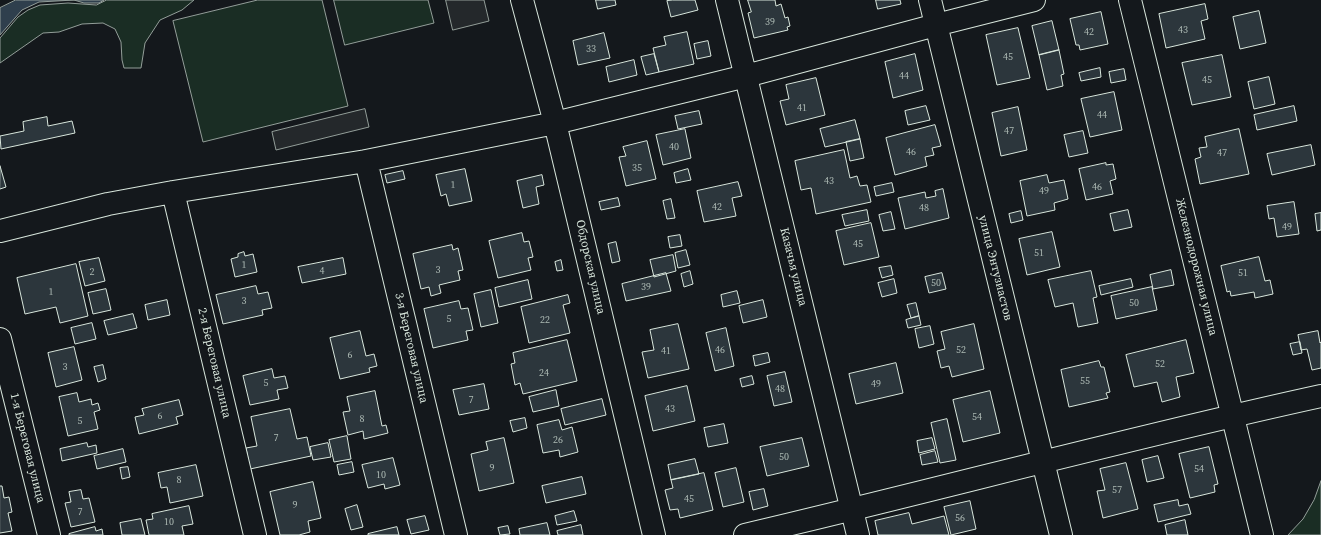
<!DOCTYPE html>
<meta charset="utf-8">
<style>
body{margin:0}
canvas{display:block;background:#14181c}
</style>
<canvas width="1321" height="535"></canvas>
<script>
const g = document.querySelector('canvas').getContext('2d');
g.lineJoin = 'round';
function paint(path, color) { g.fillStyle = color; g.fill(path, 'evenodd'); }
function stroke(path, color, width, dash) { g.strokeStyle = color; g.lineWidth = width; g.lineCap = dash ? 'butt' : 'round'; g.setLineDash(dash || []); g.stroke(path); }
function write(font, color, halo, rows, align = 'center') {
  g.font = font + ' "Source Serif 4",serif'; g.lineWidth = 3; g.setLineDash([]); g.textBaseline = 'middle'; g.strokeStyle = halo; g.fillStyle = color; for (const [text, x, y, turn = 0] of rows) {
    g.save(); g.translate(x, y); g.rotate((+turn || 0) * Math.PI / 180); g.textAlign = isNaN(turn) ? turn : align; if (halo) g.strokeText(text, 0, 0); g.fillText(text, 0, 0); g.restore();
  }
}
const green = new Path2D(`
 M 107,0 L 194,0 L 182,10 L 160,20 L 145,43 L 141,68 L 124,68 L 122,60 L 121,42 L 115,29 L 103,23 L 82,24 L 59,32 L 43,33 L 0,63 L 0,38 L 18,17 L 28,10 L 40,5 L 68,3 L 96,5 Z
 M 258,0 L 322,0 L 348,106 L 203,142 L 173,21 Z
 M 334,0 L 428,0 L 434,23 L 345,45 Z
 M 1321,481 L 1321,535 L 1288,535 L 1303,519 L 1314,500 Z`);
paint(green, '#1a2d24');
stroke(green, '#939e99', 1);
const parking = new Path2D(`
 M 446,0 L 484,0 L 489,21 L 453,30 Z
 M 365,109 L 369,127 L 276,150 L 272,132 Z`);
paint(parking, '#24282b');
stroke(parking, '#939e99', 1);
const water = new Path2D(`
 M 16,0 L 104,0 L 99,3 L 84,3 L 74,0 L 39,2 L 22,10 L 0,35 L 0,8 Z`);
paint(water, '#2f3f4d');
stroke(water, '#939e99', 1);
const building = new Path2D(`
 M 596,0 L 615,0 L 616,5 L 598,9 Z
 M 673,0 L 695,0 L 698,10 L 671,17 L 667,1 Z
 M 748,0 L 775,0 L 776,6 L 781,4 L 785,18 L 788,17 L 790,26 L 787,27 L 788,30 L 754,38 L 748,13 L 751,12 Z
 M 876,0 L 900,0 L 901,4 L 878,9 Z
 M 1205,4 L 1208,19 L 1201,21 L 1205,39 L 1166,48 L 1159,14 Z
 M 1259,11 L 1266,43 L 1240,49 L 1233,17 Z
 M 1101,12 L 1108,44 L 1080,50 L 1079,45 L 1076,45 L 1070,19 Z
 M 1052,21 L 1059,50 L 1039,55 L 1032,26 Z
 M 1018,28 L 1030,78 L 997,85 L 986,35 Z
 M 687,32 L 694,64 L 659,72 L 653,48 L 666,45 L 664,37 Z
 M 604,33 L 610,58 L 578,65 L 573,41 Z
 M 708,41 L 711,56 L 697,59 L 694,44 Z
 M 1059,50 L 1064,74 L 1061,75 L 1063,86 L 1047,90 L 1039,55 Z
 M 654,54 L 659,72 L 646,75 L 641,57 Z
 M 915,54 L 923,90 L 893,98 L 885,62 Z
 M 1222,55 L 1231,97 L 1192,105 L 1182,63 Z
 M 634,60 L 637,75 L 609,82 L 606,67 Z
 M 1100,68 L 1101,77 L 1081,81 L 1079,73 Z
 M 1124,69 L 1126,80 L 1111,83 L 1109,72 Z
 M 1269,77 L 1275,104 L 1254,109 L 1248,82 Z
 M 816,78 L 825,115 L 786,125 L 780,101 L 789,99 L 786,85 Z
 M 1114,92 L 1122,130 L 1090,137 L 1081,99 Z
 M 926,106 L 930,120 L 908,125 L 905,111 Z
 M 1294,106 L 1297,121 L 1257,130 L 1254,115 Z
 M 1018,107 L 1027,150 L 1001,156 L 992,113 Z
 M 699,111 L 702,124 L 678,129 L 675,116 Z
 M 47,117 L 48,126 L 72,121 L 75,133 L 1,149 L 0,136 L 24,131 L 23,122 Z
 M 855,120 L 860,139 L 825,147 L 820,129 Z
 M 935,125 L 941,146 L 932,148 L 934,155 L 925,157 L 927,166 L 895,175 L 886,138 Z
 M 685,129 L 691,158 L 663,165 L 656,135 Z
 M 1239,129 L 1249,174 L 1200,184 L 1195,159 L 1201,157 L 1199,148 L 1207,147 L 1205,137 Z
 M 1083,131 L 1088,153 L 1069,157 L 1064,135 Z
 M 860,139 L 864,158 L 850,161 L 846,142 Z
 M 647,141 L 656,179 L 626,186 L 619,157 L 626,156 L 623,147 Z
 M 1311,145 L 1315,165 L 1272,175 L 1267,154 Z
 M 844,150 L 850,178 L 857,176 L 860,186 L 867,185 L 871,202 L 816,214 L 811,188 L 801,190 L 795,161 Z
 M 1106,163 L 1106,165 L 1113,164 L 1116,179 L 1110,181 L 1113,194 L 1086,200 L 1079,169 Z
 M 0,166 L 6,187 L 0,189 Z
 M 465,169 L 472,201 L 449,206 L 446,194 L 441,196 L 436,175 Z
 M 688,169 L 691,180 L 676,183 L 674,173 Z
 M 403,171 L 405,179 L 387,183 L 385,175 Z
 M 542,175 L 544,185 L 536,187 L 539,204 L 523,208 L 517,181 Z
 M 1047,175 L 1049,183 L 1064,180 L 1068,199 L 1054,203 L 1055,210 L 1027,216 L 1020,181 Z
 M 738,182 L 742,196 L 732,198 L 736,216 L 704,222 L 697,191 Z
 M 892,183 L 894,192 L 876,196 L 874,187 Z
 M 943,189 L 949,218 L 905,229 L 898,198 L 925,192 L 926,198 L 936,196 L 935,191 Z
 M 618,198 L 620,206 L 601,210 L 599,202 Z
 M 671,199 L 675,218 L 667,219 L 663,201 Z
 M 1294,202 L 1299,234 L 1277,237 L 1274,218 L 1269,219 L 1267,206 Z
 M 867,210 L 869,221 L 845,226 L 842,215 Z
 M 1128,210 L 1132,227 L 1114,231 L 1110,214 Z
 M 1021,211 L 1023,220 L 1011,223 L 1009,214 Z
 M 891,212 L 895,229 L 883,231 L 879,215 Z
 M 1321,213 L 1321,230 L 1317,231 L 1315,214 Z
 M 871,223 L 879,257 L 844,265 L 836,231 Z
 M 1052,232 L 1060,267 L 1027,275 L 1019,239 Z
 M 522,233 L 524,242 L 529,241 L 533,257 L 528,258 L 531,270 L 498,278 L 489,241 Z
 M 680,235 L 682,246 L 670,248 L 668,237 Z
 M 616,242 L 620,261 L 612,263 L 608,244 Z
 M 452,245 L 453,250 L 458,248 L 463,270 L 458,271 L 460,280 L 439,285 L 441,293 L 431,296 L 429,287 L 421,289 L 413,254 Z
 M 686,250 L 690,265 L 678,268 L 675,253 Z
 M 244,252 L 245,256 L 253,254 L 257,272 L 235,277 L 231,259 L 238,257 L 238,254 Z
 M 673,255 L 676,271 L 654,277 L 650,260 Z
 M 1259,257 L 1265,281 L 1270,280 L 1273,294 L 1255,298 L 1254,292 L 1231,296 L 1230,291 L 1227,292 L 1221,266 Z
 M 99,258 L 105,281 L 85,286 L 79,262 Z
 M 343,258 L 346,274 L 302,283 L 298,267 Z
 M 561,260 L 563,270 L 557,271 L 555,262 Z
 M 76,264 L 88,316 L 60,323 L 56,307 L 25,314 L 17,278 Z
 M 891,266 L 893,275 L 882,278 L 879,268 Z
 M 1171,270 L 1174,285 L 1153,289 L 1150,275 Z
 M 690,271 L 693,284 L 684,287 L 681,274 Z
 M 1091,271 L 1097,297 L 1093,298 L 1098,323 L 1078,327 L 1073,303 L 1055,307 L 1048,280 Z
 M 666,273 L 671,291 L 626,301 L 622,284 Z
 M 942,273 L 946,289 L 929,293 L 925,277 Z
 M 894,279 L 897,293 L 882,297 L 878,283 Z
 M 1131,279 L 1133,287 L 1101,295 L 1099,286 Z
 M 528,280 L 532,299 L 499,307 L 495,288 Z
 M 256,286 L 258,294 L 268,292 L 272,308 L 262,310 L 263,315 L 223,324 L 216,295 Z
 M 1152,287 L 1157,310 L 1116,319 L 1111,296 Z
 M 106,289 L 111,310 L 93,314 L 88,293 Z
 M 491,290 L 498,323 L 481,327 L 474,294 Z
 M 737,291 L 740,303 L 723,307 L 721,295 Z
 M 568,295 L 570,303 L 563,305 L 570,333 L 529,343 L 521,307 Z
 M 167,300 L 170,315 L 148,320 L 145,305 Z
 M 763,300 L 767,317 L 743,323 L 739,306 Z
 M 459,301 L 461,309 L 468,308 L 473,330 L 466,331 L 468,340 L 433,348 L 424,309 Z
 M 916,303 L 919,316 L 911,318 L 907,305 Z
 M 133,314 L 137,328 L 108,335 L 104,321 Z
 M 919,316 L 921,325 L 908,328 L 906,320 Z
 M 92,323 L 96,339 L 75,344 L 71,328 Z
 M 678,324 L 689,369 L 648,378 L 642,352 L 654,350 L 650,330 Z
 M 974,324 L 984,369 L 952,377 L 949,366 L 941,368 L 937,351 L 945,349 L 941,332 Z
 M 930,326 L 934,344 L 919,348 L 915,329 Z
 M 726,328 L 734,366 L 715,371 L 706,333 Z
 M 360,331 L 366,356 L 374,354 L 377,366 L 369,368 L 370,372 L 340,379 L 330,338 Z
 M 1318,331 L 1320,343 L 1321,342 L 1321,368 L 1312,370 L 1307,349 L 1301,350 L 1298,335 Z
 M 567,340 L 577,381 L 523,394 L 520,383 L 515,385 L 511,364 L 515,363 L 513,353 Z
 M 1186,340 L 1194,373 L 1176,377 L 1180,397 L 1162,402 L 1157,382 L 1134,387 L 1126,355 Z
 M 1300,342 L 1302,353 L 1293,355 L 1290,344 Z
 M 74,347 L 82,380 L 56,387 L 48,353 Z
 M 768,353 L 770,362 L 755,366 L 753,356 Z
 M 1099,361 L 1101,367 L 1104,367 L 1110,392 L 1106,393 L 1108,398 L 1069,407 L 1061,370 Z
 M 896,363 L 903,393 L 856,404 L 849,374 Z
 M 103,365 L 106,379 L 98,382 L 94,367 Z
 M 272,369 L 274,378 L 285,376 L 288,388 L 277,390 L 279,399 L 250,405 L 243,376 Z
 M 785,372 L 792,402 L 774,406 L 767,376 Z
 M 752,376 L 754,384 L 742,387 L 740,379 Z
 M 484,384 L 489,409 L 459,415 L 453,390 Z
 M 687,386 L 695,421 L 653,431 L 645,396 Z
 M 556,390 L 559,406 L 533,412 L 529,397 Z
 M 375,391 L 382,426 L 386,425 L 388,433 L 364,439 L 363,431 L 348,435 L 343,412 L 350,411 L 347,397 Z
 M 990,391 L 1000,433 L 963,442 L 953,400 Z
 M 77,393 L 79,402 L 91,399 L 92,405 L 98,403 L 100,410 L 94,412 L 98,429 L 68,436 L 59,397 Z
 M 602,399 L 606,415 L 565,425 L 561,409 Z
 M 179,400 L 183,415 L 176,417 L 178,424 L 139,434 L 135,417 L 144,415 L 142,409 Z
 M 290,409 L 297,439 L 307,437 L 311,456 L 250,469 L 246,448 L 257,446 L 251,417 Z
 M 525,418 L 527,428 L 513,432 L 510,421 Z
 M 947,419 L 956,460 L 940,463 L 931,423 Z
 M 559,420 L 562,430 L 572,427 L 578,452 L 560,457 L 559,450 L 543,453 L 537,425 Z
 M 724,424 L 728,443 L 708,447 L 704,428 Z
 M 347,436 L 351,459 L 334,462 L 329,440 Z
 M 504,438 L 514,483 L 479,491 L 471,454 L 488,450 L 486,442 Z
 M 802,438 L 809,466 L 767,476 L 760,447 Z
 M 932,438 L 935,449 L 919,453 L 917,441 Z
 M 87,443 L 88,447 L 96,445 L 97,453 L 62,461 L 60,449 Z
 M 328,443 L 331,457 L 313,460 L 310,447 Z
 M 1209,447 L 1218,484 L 1214,485 L 1215,492 L 1190,498 L 1179,454 Z
 M 123,449 L 126,462 L 97,469 L 94,456 Z
 M 935,451 L 938,462 L 922,465 L 920,455 Z
 M 1158,456 L 1164,478 L 1147,482 L 1142,460 Z
 M 393,458 L 400,485 L 385,489 L 384,484 L 368,488 L 362,465 Z
 M 695,459 L 699,474 L 671,480 L 668,465 Z
 M 352,462 L 354,472 L 339,475 L 337,465 Z
 M 1126,463 L 1138,509 L 1103,518 L 1097,491 L 1105,490 L 1100,469 Z
 M 196,465 L 203,496 L 170,503 L 167,487 L 161,488 L 158,473 Z
 M 128,467 L 130,477 L 122,479 L 120,468 Z
 M 736,468 L 744,502 L 723,507 L 715,473 Z
 M 704,473 L 713,510 L 680,518 L 678,509 L 670,510 L 665,490 L 673,488 L 671,480 Z
 M 582,477 L 586,494 L 546,503 L 542,486 Z
 M 313,482 L 321,518 L 308,521 L 310,532 L 299,535 L 280,535 L 270,492 Z
 M 0,486 L 2,486 L 4,498 L 9,497 L 12,512 L 8,513 L 12,531 L 0,533 Z
 M 764,489 L 768,506 L 753,510 L 749,492 Z
 M 81,490 L 83,499 L 89,498 L 95,522 L 71,527 L 65,503 L 71,502 L 69,492 Z
 M 1178,500 L 1179,506 L 1188,504 L 1191,514 L 1158,522 L 1154,505 Z
 M 970,501 L 976,529 L 951,535 L 944,507 Z
 M 357,505 L 363,527 L 351,530 L 345,509 Z
 M 189,506 L 193,524 L 182,526 L 184,535 L 149,535 L 146,520 L 153,519 L 152,514 Z
 M 574,511 L 577,521 L 557,525 L 555,516 Z
 M 909,513 L 912,524 L 944,516 L 949,535 L 878,535 L 875,521 Z
 M 425,516 L 429,530 L 411,534 L 407,520 Z
 M 141,519 L 145,535 L 122,535 L 120,523 Z
 M 1185,520 L 1188,535 L 1167,535 L 1165,525 Z
 M 547,523 L 550,535 L 520,535 L 519,529 Z
 M 581,525 L 583,535 L 558,535 L 557,531 Z
 M 508,526 L 510,534 L 500,535 L 498,528 Z
 M 95,527 L 96,531 L 102,529 L 103,535 L 69,535 L 69,534 Z
 M 397,527 L 399,535 L 368,535 L 368,534 Z`);
paint(building, '#2c363c');
stroke(building, '#d8e6dc', 1);
const minor = new Path2D(`
 M 522,0 L 555,123 L 654,535
 M 727,0 L 858,535
 M 930,0 L 1061,535
 M 1130,0 L 1262,535
 M 366,161 L 456,535
 M 173,192 L 255,535
 M 0,231 L 108,204 L 173,192 L 366,161 L 555,123 L 746,76 L 936,25 L 1034,0
 M 0,339 L 49,535
 M 745,535 C 937,490 1128,438 1321,396`);
stroke(minor, '#d8e6dc', 24);
stroke(minor, '#14181c', 22);
write('10px', '#adbab4', null, [
 ["39",770,22],
 ["43",1183,30],
 ["42",1089,32],
 ["33",591,49],
 ["45",1008,57],
 ["44",904,76],
 ["45",1207,80],
 ["41",802,108],
 ["44",1102,115],
 ["47",1009,131],
 ["40",674,147],
 ["46",911,152],
 ["47",1222,153],
 ["35",637,168],
 ["43",829,181],
 ["1",453,185],
 ["46",1097,187],
 ["49",1044,191],
 ["42",717,207],
 ["48",924,208],
 ["49",1287,227],
 ["45",858,244],
 ["51",1039,253],
 ["1",244,265],
 ["3",438,270],
 ["4",322,271],
 ["2",92,272],
 ["51",1243,273],
 ["50",936,283],
 ["39",646,287],
 ["1",51,292],
 ["3",244,301],
 ["50",1134,303],
 ["5",449,319],
 ["22",545,320],
 ["46",720,350],
 ["52",961,350],
 ["41",666,351],
 ["6",350,355],
 ["52",1160,364],
 ["3",65,367],
 ["24",544,373],
 ["55",1085,381],
 ["5",266,383],
 ["49",876,384],
 ["48",780,389],
 ["7",471,400],
 ["43",670,409],
 ["6",160,416],
 ["54",977,417],
 ["8",362,419],
 ["5",80,421],
 ["7",276,438],
 ["26",558,440],
 ["50",784,457],
 ["9",492,468],
 ["54",1199,469],
 ["10",381,475],
 ["8",179,480],
 ["57",1117,490],
 ["45",689,499],
 ["9",295,505],
 ["7",80,512],
 ["56",960,518],
 ["10",169,522]
]);
write('12px', '#d8e6dc', '#14181c', [
 ["Обдорская улица",590,267,77],
 ["Казачья улица",793,267,76],
 ["Железнодорожная улица",1196,267,76],
 ["улица Энтузиастов",995,268,76],
 ["3-я Береговая улица",411,348,77],
 ["2-я Береговая улица",214,363,77],
 ["1-я Береговая улица",27,448,76]
]);
</script>
